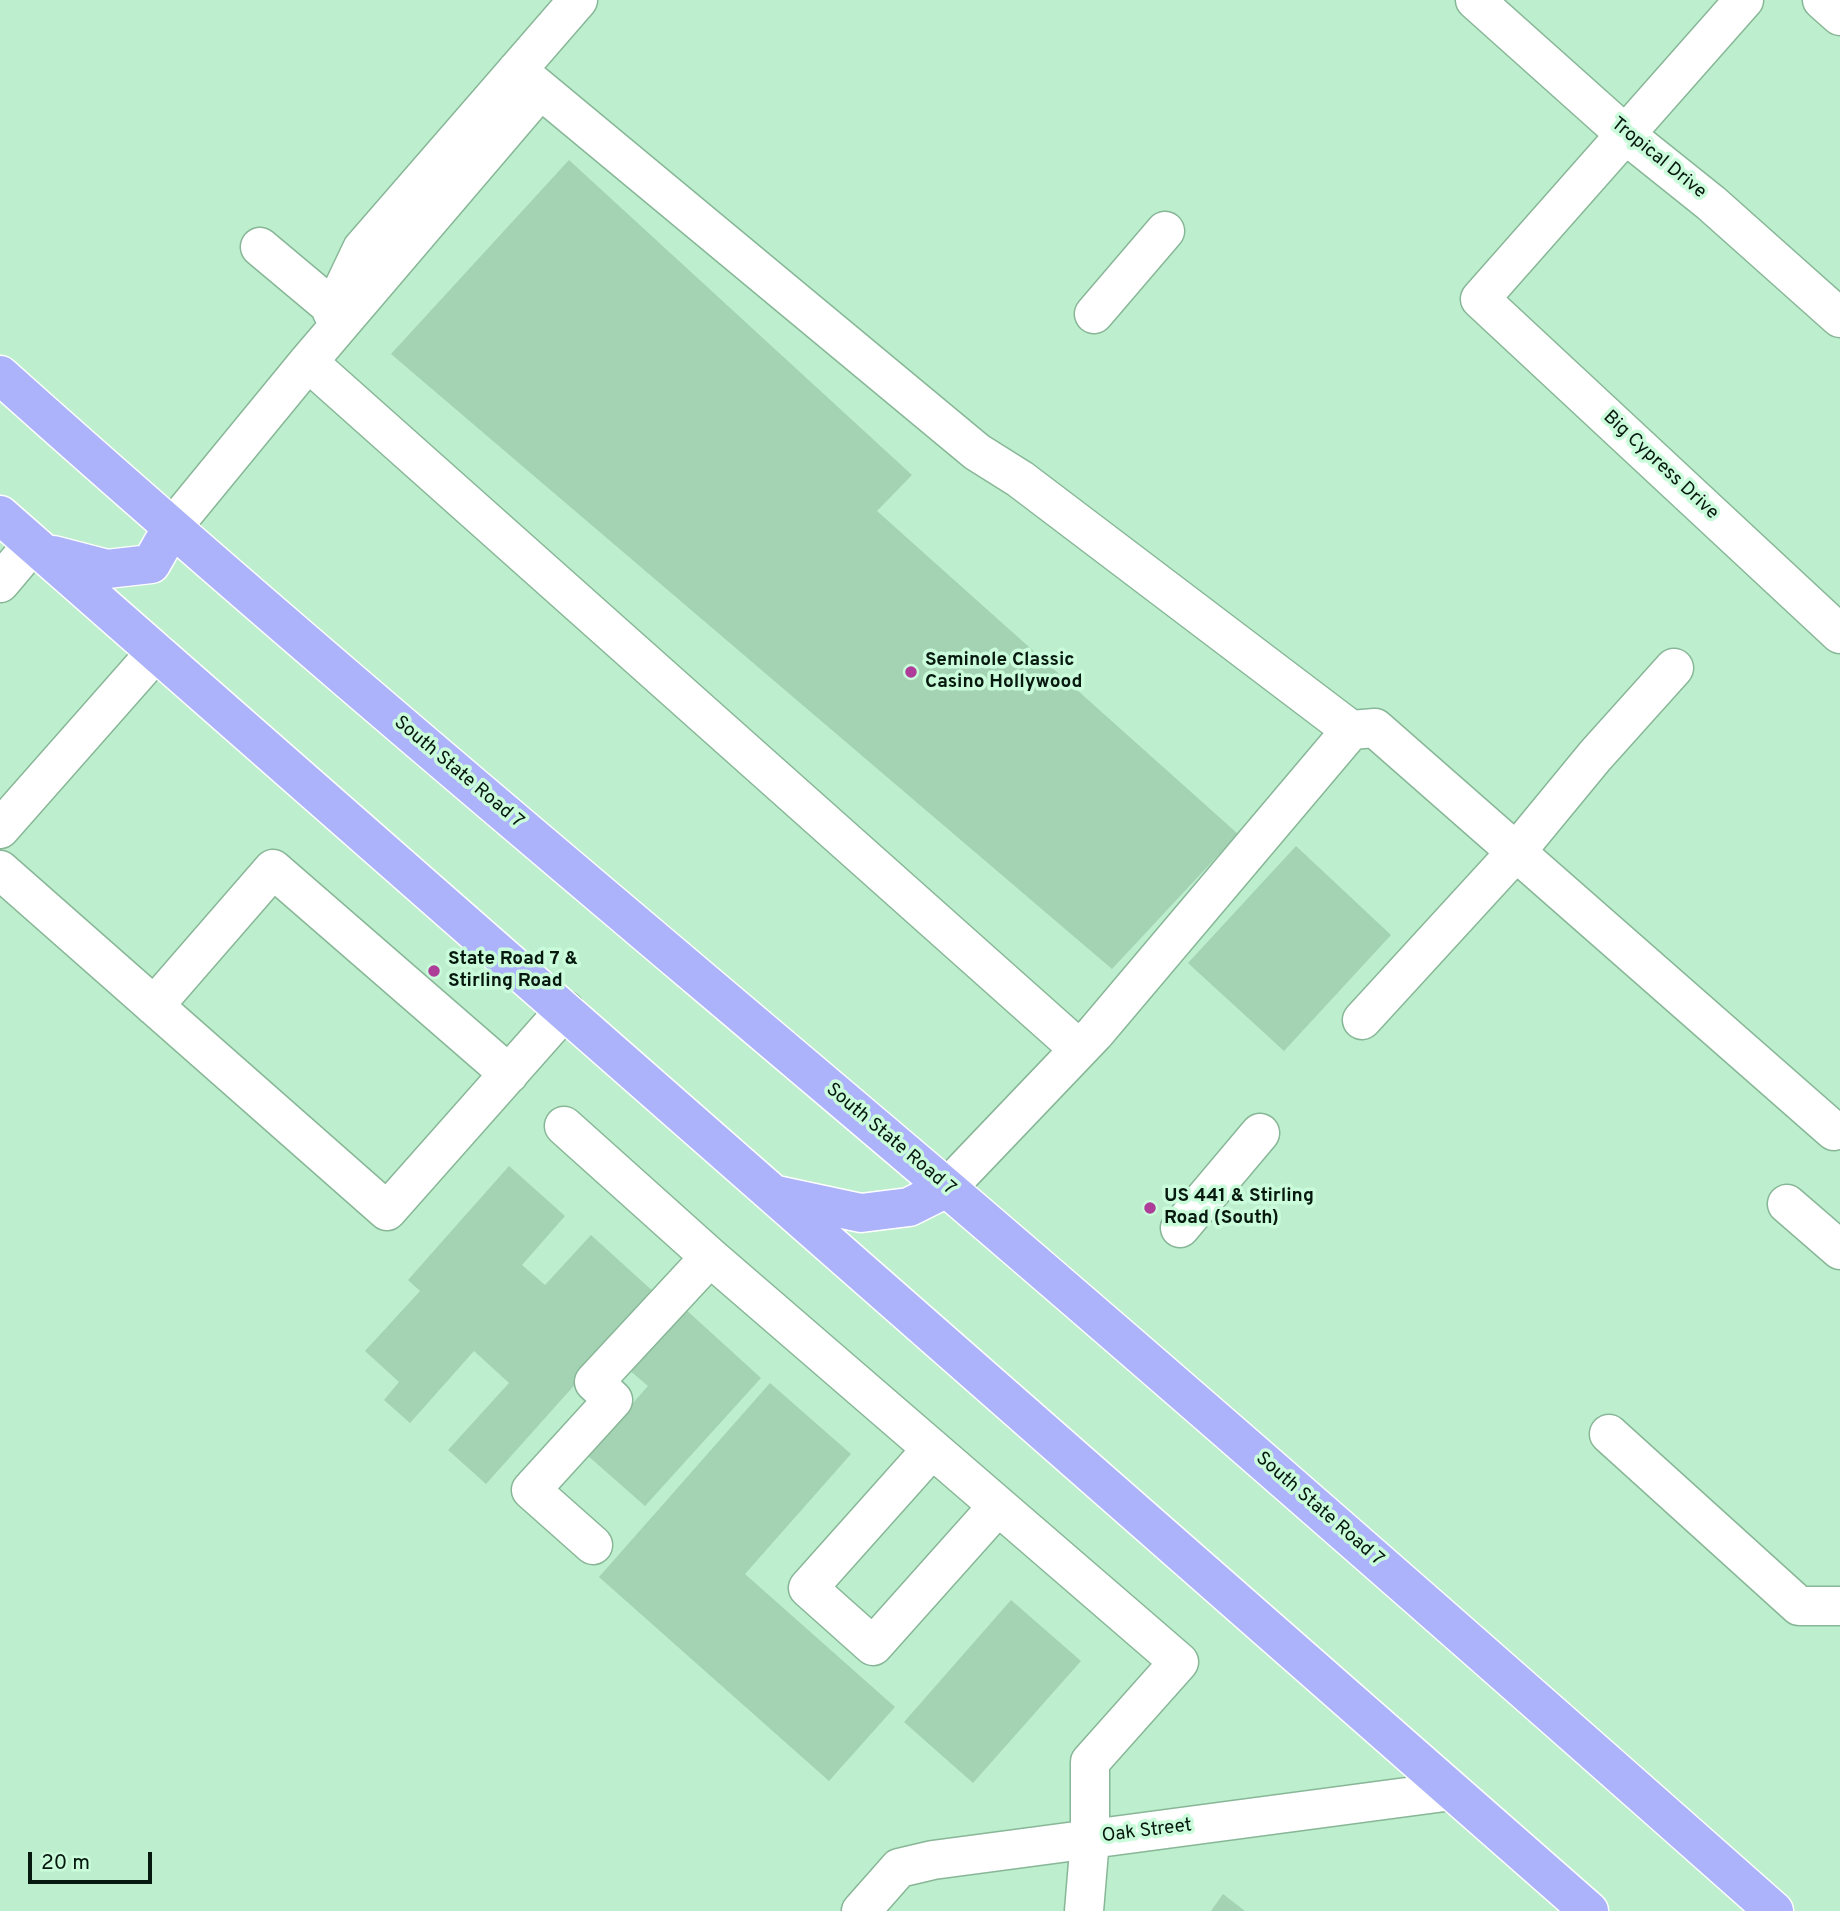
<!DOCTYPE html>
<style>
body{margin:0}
#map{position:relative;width:1840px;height:1911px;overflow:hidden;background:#bdeecd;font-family:Overpass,sans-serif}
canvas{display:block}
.scale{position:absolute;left:28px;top:1852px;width:124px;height:32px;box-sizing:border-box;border:4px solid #07190f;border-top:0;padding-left:9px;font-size:21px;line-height:24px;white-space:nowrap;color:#07190f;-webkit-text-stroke:5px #cafbda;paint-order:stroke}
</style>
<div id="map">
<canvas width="1840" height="1911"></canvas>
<div class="scale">20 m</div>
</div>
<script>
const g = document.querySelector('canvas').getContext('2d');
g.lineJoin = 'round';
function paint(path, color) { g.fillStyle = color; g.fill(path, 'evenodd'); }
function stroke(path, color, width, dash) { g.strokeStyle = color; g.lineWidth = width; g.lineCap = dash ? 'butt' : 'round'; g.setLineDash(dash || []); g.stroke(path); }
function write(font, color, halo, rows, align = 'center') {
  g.font = font + ' Overpass,sans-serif'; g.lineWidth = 7; g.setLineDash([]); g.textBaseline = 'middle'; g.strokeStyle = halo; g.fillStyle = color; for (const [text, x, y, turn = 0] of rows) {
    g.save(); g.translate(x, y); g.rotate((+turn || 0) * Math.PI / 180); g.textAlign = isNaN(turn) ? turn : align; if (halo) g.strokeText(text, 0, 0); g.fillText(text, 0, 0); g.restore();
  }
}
paint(new Path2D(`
 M 569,160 L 912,475 L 877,511 L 1238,834 L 1112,969 L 391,354 Z
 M 1296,846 L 1391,935 L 1284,1051 L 1188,963 Z
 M 509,1166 L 565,1216 L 522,1265 L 545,1285 L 591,1235 L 656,1294 L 486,1484 L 448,1450 L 509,1383 L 474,1351 L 410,1423 L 384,1400 L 399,1382 L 365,1351 L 420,1291 L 408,1280 Z
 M 683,1307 L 761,1378 L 645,1506 L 587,1455 L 648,1386 L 628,1369 Z
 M 770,1383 L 851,1454 L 745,1574 L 895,1707 L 829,1781 L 599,1577 Z
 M 1011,1600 L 1081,1661 L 973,1783 L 904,1722 Z
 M 1223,1894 L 1245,1911 L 1211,1911 Z`), '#a3d3b3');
const minor = new Path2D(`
 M 1475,0 L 1626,135 L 1711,203 L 1840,318
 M 1744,0 L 1480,299 L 1840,634
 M 1822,0 L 1840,16
 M 517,70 L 977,452 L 1020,479 L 1351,730 L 1375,728 L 1834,1131
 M 260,247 L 334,309
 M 332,312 L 362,249 L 578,0
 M 1094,314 L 1165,231
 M 308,362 L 1079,1049
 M 171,529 L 308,362 L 540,90
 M 0,583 L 33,544
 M 0,829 L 156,652
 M 0,870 L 387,1211 L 565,1010
 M 154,1006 L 273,869 L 509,1074
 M 1362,1020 L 1516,852 L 1595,756 L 1674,668
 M 564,1126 L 710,1257 L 1179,1662 L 1090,1762 L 1090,1839 L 1084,1911
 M 947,1188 L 1095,1033 L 1351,730
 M 1787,1204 L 1840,1250
 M 1180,1228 L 1260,1133
 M 1609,1434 L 1799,1606 L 1840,1606
 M 932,1449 L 808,1588 L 873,1646 L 998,1506
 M 593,1545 L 531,1490 L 613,1400 L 594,1382 L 710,1257
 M 861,1911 L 899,1868 L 933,1860 L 1452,1791`);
const major = new Path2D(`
 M 0,375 C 310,653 631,919 948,1189 C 1226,1427 1500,1668 1774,1911
 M 0,515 L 1589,1911
 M 53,555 L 107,569 L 151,564 L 171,529
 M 777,1195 L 861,1213 L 909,1207 L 947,1188`);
stroke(minor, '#88b798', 41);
stroke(major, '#fff', 41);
stroke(minor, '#fff', 38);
stroke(major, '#acb3fa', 38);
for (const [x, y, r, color] of [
 [911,672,7,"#ad3d99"],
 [434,971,7,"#ad3d99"],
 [1150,1208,7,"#ad3d99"]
]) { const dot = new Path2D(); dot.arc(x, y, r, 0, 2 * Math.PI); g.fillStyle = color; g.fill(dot); stroke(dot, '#cafbda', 2.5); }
write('19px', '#07190f', '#cafbda', [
 ["Tropical Drive",1658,159,39],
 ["Big Cypress Drive",1660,466,43],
 ["South State Road 7",458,773,40],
 ["South State Road 7",890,1140,40],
 ["South State Road 7",1319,1510,41],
 ["Oak Street",1147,1832,-7]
]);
write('bold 19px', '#07190f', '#cafbda', [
 ["Seminole Classic",925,661],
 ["Casino Hollywood",925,683],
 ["State Road 7 &",448,960],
 ["Stirling Road",448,982],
 ["US 441 & Stirling",1164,1197],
 ["Road (South)",1164,1219]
], 'left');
</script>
